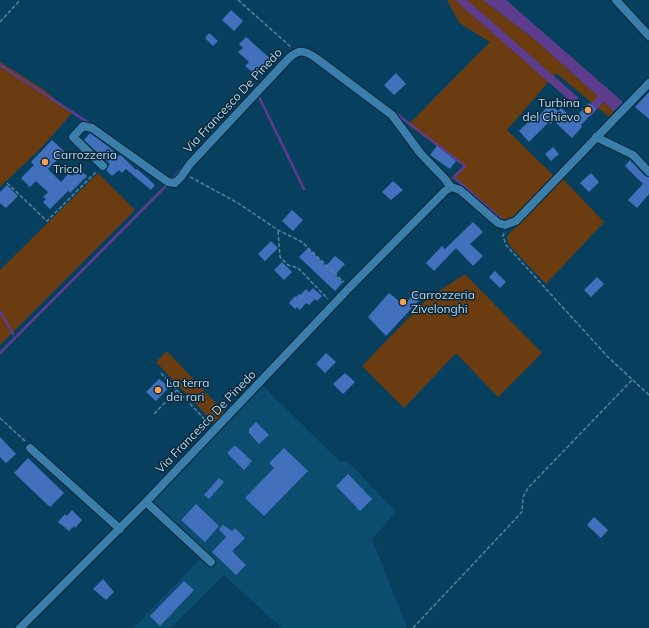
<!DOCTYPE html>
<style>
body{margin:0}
canvas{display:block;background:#07405f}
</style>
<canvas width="649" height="628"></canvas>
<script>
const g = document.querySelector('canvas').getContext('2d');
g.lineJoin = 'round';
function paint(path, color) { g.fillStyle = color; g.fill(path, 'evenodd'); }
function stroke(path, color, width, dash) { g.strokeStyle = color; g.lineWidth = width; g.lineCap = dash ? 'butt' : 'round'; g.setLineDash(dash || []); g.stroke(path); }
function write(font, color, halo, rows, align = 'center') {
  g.font = font + ' Mulish,sans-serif'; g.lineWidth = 3; g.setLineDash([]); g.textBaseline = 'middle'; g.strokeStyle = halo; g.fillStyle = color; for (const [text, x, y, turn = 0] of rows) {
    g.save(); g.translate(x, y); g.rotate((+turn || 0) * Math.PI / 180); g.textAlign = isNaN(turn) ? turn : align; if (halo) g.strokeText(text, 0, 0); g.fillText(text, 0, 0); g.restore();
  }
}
paint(new Path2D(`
 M 263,386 L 339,461 L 348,462 L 396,512 L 372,539 L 407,628 L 282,628 L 224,575 L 171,628 L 134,628 L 200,559 L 147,507 Z`), '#0b4c6f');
paint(new Path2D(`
 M 447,0 L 483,0 L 538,42 L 614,111 L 609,117 L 556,73 L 507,130 L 554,176 L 512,218 L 505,221 L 501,220 L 456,180 L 450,179 L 464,166 L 408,125 L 490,42 L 467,28 L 459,22 Z
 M 0,62 L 43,89 L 72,113 L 41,148 L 0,187 Z
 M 98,173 L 135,210 L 0,345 L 0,270 Z
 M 563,179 L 604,222 L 546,284 L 509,245 L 507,239 L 508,235 Z
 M 465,274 L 542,353 L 498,397 L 456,353 L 404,408 L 362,366 L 427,299 Z
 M 167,351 L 225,413 L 214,423 L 156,362 Z`), '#6a3c10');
paint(new Path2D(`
 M 483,0 L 506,0 L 623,102 L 614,111 L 538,42 Z`), '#5d3c8e');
stroke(new Path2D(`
 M 0,65 L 92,125
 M 259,97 L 304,189
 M 394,112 L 465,166 L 454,177 L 501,219
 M 172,180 L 183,167
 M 0,311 L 13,334
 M 0,353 L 165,187`), '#5d3c8e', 2.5);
stroke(new Path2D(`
 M 461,0 L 575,100
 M 589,112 L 605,94 L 602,92`), '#5d3c8e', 8);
paint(new Path2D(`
 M 231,10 L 243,21 L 234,31 L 222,20 Z
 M 209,33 L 218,41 L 213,46 L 205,38 Z
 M 246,37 L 273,61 L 262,73 L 260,72 L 257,76 L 245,66 L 249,62 L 238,52 L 243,48 L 239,44 Z
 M 396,73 L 406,84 L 394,95 L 384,85 Z
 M 649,92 L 649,119 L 635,107 Z
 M 589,103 L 596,109 L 581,125 L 582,127 L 572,138 L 554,121 L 551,124 L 549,122 L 529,142 L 519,131 L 536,114 L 538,117 L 550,104 L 558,111 L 561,108 L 574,119 Z
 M 90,133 L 109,147 L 119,156 L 120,155 L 123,157 L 136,170 L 137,169 L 155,185 L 151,190 L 126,169 L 122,173 L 119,170 L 112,176 L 106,170 L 110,164 L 84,140 Z
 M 52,140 L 65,152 L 48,169 L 61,182 L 69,173 L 72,176 L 79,169 L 87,176 L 70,193 L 68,191 L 50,209 L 43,202 L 46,199 L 43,197 L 48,192 L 36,181 L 30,187 L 21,178 L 34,165 L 31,162 Z
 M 437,146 L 456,161 L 450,169 L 430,155 Z
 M 553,147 L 559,154 L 551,161 L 545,154 Z
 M 630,160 L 645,176 L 649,177 L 649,194 L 637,208 L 628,200 L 643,184 L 625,166 Z
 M 591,173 L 599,182 L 589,192 L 580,183 Z
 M 393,181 L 403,190 L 391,200 L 382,192 Z
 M 7,185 L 18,196 L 6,208 L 0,203 L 0,192 Z
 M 292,210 L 303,220 L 293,231 L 282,221 Z
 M 473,222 L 483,232 L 470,244 L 483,256 L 473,266 L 456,248 L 434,271 L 426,263 L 442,246 L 445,249 Z
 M 271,241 L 278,248 L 265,261 L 258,254 Z
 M 308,248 L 326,266 L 335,256 L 345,264 L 335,275 L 343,282 L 335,291 L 299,257 Z
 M 282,262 L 292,272 L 284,280 L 274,270 Z
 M 495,271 L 506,282 L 500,288 L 489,277 Z
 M 597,277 L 604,284 L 591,297 L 584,290 Z
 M 313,288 L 322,296 L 317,301 L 315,299 L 309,305 L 306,303 L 300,310 L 297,307 L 295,309 L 289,303 L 295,296 L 296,297 L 299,294 L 300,295 L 306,289 L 309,292 Z
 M 416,292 L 422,297 L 386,336 L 368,317 L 389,293 L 404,305 Z
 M 326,353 L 336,362 L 325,373 L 316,364 Z
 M 345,373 L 355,382 L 343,394 L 333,384 Z
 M 159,379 L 169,387 L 156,401 L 146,392 Z
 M 256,422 L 269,435 L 259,444 L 249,433 L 249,429 Z
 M 0,437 L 16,454 L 6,463 L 0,457 Z
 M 234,446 L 236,446 L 252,461 L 244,470 L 228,454 L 228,452 Z
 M 284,448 L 308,471 L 264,516 L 245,498 L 274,468 L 269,463 Z
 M 28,458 L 64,493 L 50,507 L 14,473 Z
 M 348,474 L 372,499 L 360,511 L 336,486 Z
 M 219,478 L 224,482 L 209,499 L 204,495 Z
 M 196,504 L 219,526 L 205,542 L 181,520 Z
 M 72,510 L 82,520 L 75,528 L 74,526 L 69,531 L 58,522 L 65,514 L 67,516 Z
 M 594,517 L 608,530 L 601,538 L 587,525 Z
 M 223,525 L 232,531 L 235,528 L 245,538 L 232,551 L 246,565 L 236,575 L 212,552 L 226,537 L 219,529 Z
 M 103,579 L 114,592 L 106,600 L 93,589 Z
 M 184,581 L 194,590 L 160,626 L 150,616 Z`), '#4171bd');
const minor = new Path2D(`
 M 616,0 L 649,36
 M 596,137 L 633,155 L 649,172
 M 103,166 L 73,137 L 83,126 L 92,128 L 168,182 L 175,183 L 181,177 L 190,164 L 289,58 C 300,49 304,50 316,58 L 392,115 L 421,154 L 445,179 L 451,187
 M 30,448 L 120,529
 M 146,502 L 211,562
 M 20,628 L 146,502 L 350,287 L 445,191 L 451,187 L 460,190 L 498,223 L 505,225 L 516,221 L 649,83`);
stroke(minor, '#01263b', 10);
stroke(new Path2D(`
 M 238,0 L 291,47
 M 0,22 L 20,0
 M 109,160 L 114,154
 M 190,177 L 238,203 L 278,230 L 302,242 L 344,282
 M 7,183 L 47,221 L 97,171
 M 278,231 L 280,257 L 288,265 L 298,268 L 328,299
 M 504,233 L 503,236 L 506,245 L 608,357 L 649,395
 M 161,373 L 209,424
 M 154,414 L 177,390
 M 0,418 L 25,441
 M 413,628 L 522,512 L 523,497 L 528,488 L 632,380`), '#54839f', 1.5, [4, 2]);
stroke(minor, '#3b7ea9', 8);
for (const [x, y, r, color] of [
 [588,110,4,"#fa9f4f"],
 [45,162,4,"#fa9f4f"],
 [403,302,4,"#fa9f4f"],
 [158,390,4,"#fa9f4f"]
]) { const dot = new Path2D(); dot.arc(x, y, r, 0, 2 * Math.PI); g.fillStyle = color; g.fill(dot); stroke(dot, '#092637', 1.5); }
write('12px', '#badaf2', '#092637', [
 ["Via Francesco De Pinedo",233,101,-47],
 ["Via Francesco De Pinedo",206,422,-46]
]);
write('12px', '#badaf2', '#092637', [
 ["Turbina",580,103,"right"],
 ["del Chievo",580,117,"right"],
 ["Carrozzeria",53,155],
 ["Tricol",53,169],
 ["Carrozzeria",411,295],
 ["Zivelonghi",411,309],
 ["La terra",166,383],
 ["dei rari",166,397]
], 'left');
</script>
